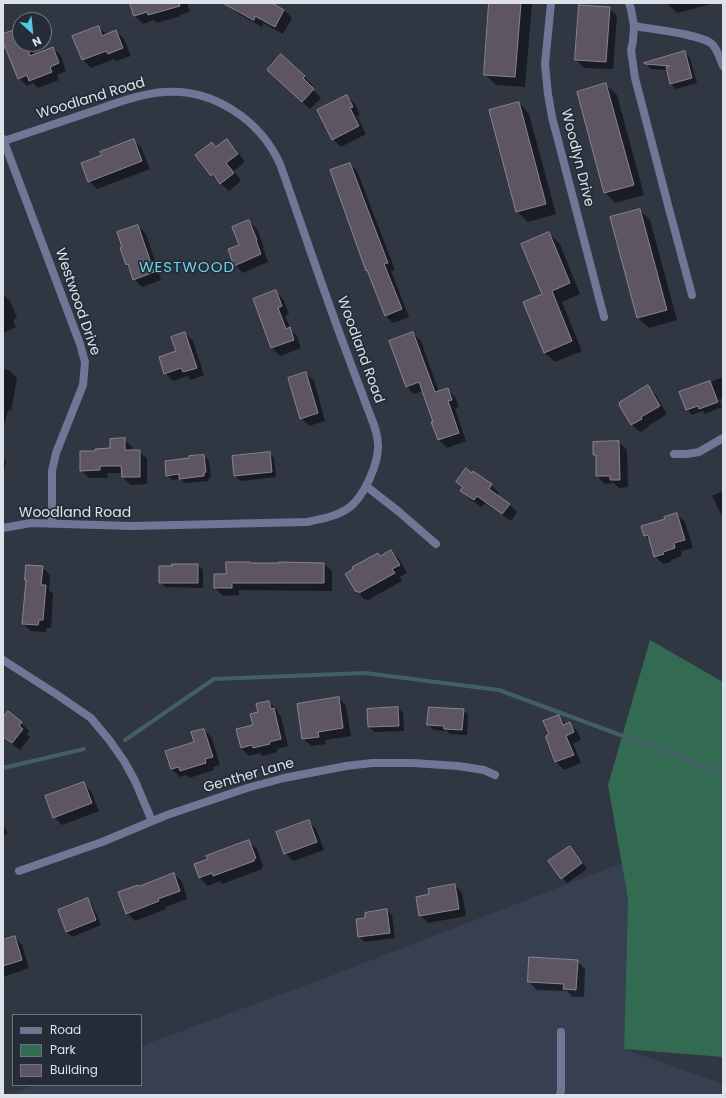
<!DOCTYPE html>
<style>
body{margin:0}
#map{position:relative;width:726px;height:1098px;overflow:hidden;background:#303742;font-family:Poppins,sans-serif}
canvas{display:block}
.frame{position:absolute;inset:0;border:4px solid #dde2e9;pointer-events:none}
.legend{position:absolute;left:12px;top:1014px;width:130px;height:72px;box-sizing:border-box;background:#262c37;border:1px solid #6f757e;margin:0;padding:5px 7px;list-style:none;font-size:12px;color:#dde2e9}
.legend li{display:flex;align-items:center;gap:8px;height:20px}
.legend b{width:20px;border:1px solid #6f757e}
.north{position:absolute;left:12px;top:12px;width:40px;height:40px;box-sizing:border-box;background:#262c37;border:1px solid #6f757e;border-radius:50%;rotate:153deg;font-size:11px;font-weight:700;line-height:16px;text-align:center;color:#dde2e9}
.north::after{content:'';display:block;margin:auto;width:14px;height:18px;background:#55cadf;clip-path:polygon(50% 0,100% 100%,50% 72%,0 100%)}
</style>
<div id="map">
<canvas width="726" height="1098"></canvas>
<div class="frame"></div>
<ul class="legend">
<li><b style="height:5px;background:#737596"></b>Road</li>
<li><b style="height:11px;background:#336b52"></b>Park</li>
<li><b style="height:11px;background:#5d5662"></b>Building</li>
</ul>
<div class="north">N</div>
</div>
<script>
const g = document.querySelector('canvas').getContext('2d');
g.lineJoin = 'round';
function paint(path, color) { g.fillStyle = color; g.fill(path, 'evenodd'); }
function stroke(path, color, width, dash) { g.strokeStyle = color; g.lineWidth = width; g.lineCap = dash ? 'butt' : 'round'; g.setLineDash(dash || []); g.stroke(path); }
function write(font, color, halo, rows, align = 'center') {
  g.font = font + ' Poppins,sans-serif'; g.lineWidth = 3.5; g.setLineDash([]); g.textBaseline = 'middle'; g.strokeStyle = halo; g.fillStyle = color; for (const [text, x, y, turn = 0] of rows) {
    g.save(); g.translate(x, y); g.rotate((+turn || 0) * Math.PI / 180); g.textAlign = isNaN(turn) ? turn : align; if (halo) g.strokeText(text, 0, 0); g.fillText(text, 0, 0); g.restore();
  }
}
paint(new Path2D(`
 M 622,863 L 628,899 L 624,1049 L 723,1084 L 723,1095 L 7,1095 L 35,1085 L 141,1085 L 141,1046 L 312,983 Z`), '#364050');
paint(new Path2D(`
 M 650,640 L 723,682 L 723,1057 L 624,1049 L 628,899 L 608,785 Z`), '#336b52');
paint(new Path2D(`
 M 131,3 L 187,3 L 190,12 L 180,15 L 180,16 L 157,23 L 154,20 L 143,24 L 135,16 Z
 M 231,3 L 270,3 L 284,10 L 292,18 L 283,34 L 263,23 L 262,27 L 237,13 L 230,6 Z
 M 490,3 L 532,3 L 525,87 L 496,85 L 485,74 Z
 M 667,3 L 715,3 L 677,13 Z
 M 609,8 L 617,16 L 613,69 L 584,68 L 576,60 Z
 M 98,27 L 107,35 L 116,31 L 124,39 L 131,56 L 116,61 L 114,59 L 91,68 L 83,60 Z
 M 20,30 L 20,44 L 30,44 L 34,55 L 53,48 L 61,56 L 66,71 L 57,75 L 59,80 L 38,88 L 33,83 L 27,86 L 19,78 L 3,39 L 3,35 Z
 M 685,52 L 690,58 L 697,83 L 676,89 L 671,84 L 668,70 L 651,69 L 646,64 Z
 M 276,77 L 304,77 L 312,85 L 310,87 L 321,98 L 310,109 Z
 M 606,85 L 617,95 L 644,195 L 615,203 L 605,192 Z
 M 347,96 L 355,104 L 360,115 L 357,116 L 366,134 L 341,147 L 333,139 Z
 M 519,103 L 529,114 L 556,214 L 528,222 L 517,211 Z
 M 134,140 L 141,148 L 150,169 L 97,189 L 89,181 L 103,156 Z
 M 227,140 L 235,148 L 245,162 L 234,171 L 241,181 L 229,191 L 211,175 L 216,148 Z
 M 350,164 L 357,171 L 395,270 L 391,271 L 409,317 L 393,323 L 386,316 L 369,272 L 367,270 L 331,171 Z
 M 640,210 L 650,220 L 677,320 L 649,328 L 638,318 Z
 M 249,221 L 257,229 L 264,248 L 263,248 L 268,262 L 243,273 L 235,265 L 240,246 Z
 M 138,226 L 146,234 L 161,280 L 142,287 L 134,279 L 131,269 L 126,265 L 123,248 Z
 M 549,234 L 560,244 L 580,294 L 562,302 L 582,351 L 555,362 L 544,352 L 543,294 Z
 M 275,291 L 283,299 L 289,314 L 285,316 L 291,330 L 297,336 L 301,348 L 280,356 L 272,348 L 254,299 Z
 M 3,296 L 5,296 L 10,301 L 17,318 L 13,320 L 16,327 L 3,333 Z
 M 185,333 L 193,341 L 204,375 L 191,380 L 187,376 L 173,381 L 165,373 L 177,351 Z
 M 413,333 L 421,341 L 439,392 L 447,389 L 455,397 L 459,407 L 455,409 L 466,441 L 447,448 L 439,440 L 432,423 L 434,422 L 423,391 L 414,394 L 406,386 Z
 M 3,369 L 9,370 L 17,378 L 11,411 L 8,410 L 5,423 L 3,423 Z
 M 306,373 L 314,381 L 325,421 L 309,426 L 301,418 Z
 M 723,377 L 723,398 L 719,400 L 722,407 L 705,414 L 703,411 L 692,415 L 687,409 L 680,393 Z
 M 648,387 L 656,395 L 667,414 L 648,426 L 649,427 L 640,432 L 632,425 L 620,405 Z
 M 124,439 L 132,447 L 132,451 L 139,451 L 147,459 L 147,484 L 130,485 L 123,477 L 123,473 L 107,473 L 108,478 L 89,478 L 81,470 L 96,452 L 112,449 Z
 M 619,442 L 627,450 L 628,487 L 619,488 L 614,483 L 605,484 L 597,476 L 597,457 L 594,454 Z
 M 269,453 L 274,458 L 276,477 L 241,481 L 235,476 L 233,456 Z
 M 204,456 L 209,461 L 211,477 L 209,478 L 209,481 L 185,483 L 181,479 L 172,480 L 167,475 Z
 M 3,457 L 6,461 L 3,478 Z
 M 473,473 L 491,485 L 499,493 L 497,496 L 509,504 L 517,512 L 511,521 L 485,503 L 482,507 L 469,499 L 462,491 L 464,488 L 457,482 L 472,474 Z
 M 723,491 L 723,518 L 712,496 Z
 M 677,514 L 685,522 L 693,548 L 681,551 L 682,556 L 671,560 L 671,562 L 663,564 L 655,556 L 650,541 L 645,535 L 666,519 Z
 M 391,551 L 399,559 L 407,573 L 400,577 L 402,581 L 368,600 L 366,599 L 365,600 L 357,592 L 347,574 L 378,554 L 381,557 Z
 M 280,563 L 324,564 L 332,571 L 332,591 L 239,590 L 239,595 L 223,596 L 215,588 L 227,575 L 280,564 Z
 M 198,565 L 203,570 L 203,588 L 165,587 L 160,582 Z
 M 42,567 L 50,575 L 49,590 L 53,594 L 51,628 L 46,628 L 46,632 L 31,631 L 23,624 Z
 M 339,698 L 346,706 L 351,736 L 325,740 L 326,744 L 311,746 L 303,738 Z
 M 269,702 L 277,710 L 278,713 L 281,717 L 288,746 L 277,749 L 277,752 L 262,756 L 260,753 L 249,756 L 241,748 L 254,726 L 259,712 Z
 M 398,708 L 403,713 L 404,731 L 375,732 L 369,727 L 368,710 Z
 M 463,710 L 468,715 L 467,735 L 450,734 L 447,731 L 434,730 L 428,725 Z
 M 8,713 L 21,723 L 29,731 L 27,734 L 30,737 L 20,750 L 3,737 L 3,717 L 4,718 Z
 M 558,716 L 566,724 L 570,724 L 578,732 L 581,740 L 573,744 L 581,763 L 564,770 L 556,762 L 547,737 L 550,735 Z
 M 204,730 L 212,738 L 220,765 L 213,767 L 214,770 L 189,778 L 186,775 L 180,777 L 172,769 L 167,751 L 196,743 Z
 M 83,783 L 91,791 L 99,811 L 62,825 L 54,817 Z
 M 309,822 L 316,829 L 324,850 L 293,861 L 285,853 Z
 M 3,825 L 8,833 L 3,836 Z
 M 249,842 L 257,849 L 263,866 L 261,867 L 262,869 L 222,884 L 220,881 L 208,886 L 200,878 L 195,865 Z
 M 570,847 L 575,852 L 587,869 L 567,883 L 562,878 Z
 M 174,874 L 182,882 L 187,899 L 165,907 L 166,909 L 135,921 L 127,913 L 139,887 Z
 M 455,885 L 462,893 L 466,916 L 428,923 L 420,915 L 430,895 Z
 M 87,899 L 92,904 L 101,925 L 72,937 L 67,932 L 59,910 Z
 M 387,910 L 392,915 L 395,938 L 364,942 L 359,936 L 367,919 Z
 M 15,937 L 22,945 L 29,968 L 3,977 L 3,941 Z
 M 577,961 L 585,969 L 584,997 L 572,997 L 567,991 L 537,990 L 529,982 Z`), '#0007');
stroke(new Path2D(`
 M 125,740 L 214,679 L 365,673 L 499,690 L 723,773
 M 3,768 L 84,749`), '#425f65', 4);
const building = new Path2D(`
 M 130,3 L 179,3 L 180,6 L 148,15 L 147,12 L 134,16 Z
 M 223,3 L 272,3 L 284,10 L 275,27 L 255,16 L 254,20 Z
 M 489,3 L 521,3 L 515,77 L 484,75 Z
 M 579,5 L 610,7 L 606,62 L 575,60 Z
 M 99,26 L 102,36 L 116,30 L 123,48 L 108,54 L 106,51 L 82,60 L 72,36 Z
 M 20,28 L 20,44 L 26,44 L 30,56 L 53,47 L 59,63 L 50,67 L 52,72 L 29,81 L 27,75 L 18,79 L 3,42 L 3,34 Z
 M 685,51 L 692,78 L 670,84 L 666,67 L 670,66 L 645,64 L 644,63 Z
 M 281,54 L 305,76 L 303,78 L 314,89 L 302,102 L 267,70 Z
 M 606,83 L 634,185 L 604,193 L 577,92 Z
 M 347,95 L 353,107 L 350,108 L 359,126 L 332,140 L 317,110 Z
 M 519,102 L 546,204 L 516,212 L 489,110 Z
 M 134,139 L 142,161 L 88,182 L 81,163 L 102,155 L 100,152 Z
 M 227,139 L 238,154 L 226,163 L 234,173 L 220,184 L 213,174 L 211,176 L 195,155 L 212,142 L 215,147 Z
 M 350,163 L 388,263 L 384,264 L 402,309 L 385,316 L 367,270 L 366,271 L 330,170 Z
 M 640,209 L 667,310 L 637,318 L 610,217 Z
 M 249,220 L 257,240 L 256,240 L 261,254 L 234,266 L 228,249 L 239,245 L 232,227 Z
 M 138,225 L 154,272 L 133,280 L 128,264 L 126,265 L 120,248 L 122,247 L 117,232 Z
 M 549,232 L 570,283 L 552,291 L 572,341 L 544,353 L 523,302 L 542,294 L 521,244 Z
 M 276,290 L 282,306 L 278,308 L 286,329 L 290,327 L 294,340 L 271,348 L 253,299 Z
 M 185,332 L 197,368 L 183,372 L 181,368 L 164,374 L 159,357 L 176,351 L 171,337 Z
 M 413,332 L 435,392 L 448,388 L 452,400 L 448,401 L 459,433 L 438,440 L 431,422 L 433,422 L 419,382 L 406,387 L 389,341 Z
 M 306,372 L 318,413 L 300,419 L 288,378 Z
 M 710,381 L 718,402 L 699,409 L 698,406 L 686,410 L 679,392 Z
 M 648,385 L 660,406 L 641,417 L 642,419 L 631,425 L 619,405 L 620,404 L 619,403 Z
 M 125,438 L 125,450 L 140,450 L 140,477 L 122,477 L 121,466 L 100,466 L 100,470 L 80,471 L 80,451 L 95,451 L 95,449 L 110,448 L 110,439 Z
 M 619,441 L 620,480 L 610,480 L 610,476 L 596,476 L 596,455 L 593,455 L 593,442 Z
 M 270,452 L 272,472 L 234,476 L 232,456 Z
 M 204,455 L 206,472 L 204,473 L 204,476 L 179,479 L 179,474 L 166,476 L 165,461 L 189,458 L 189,456 Z
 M 466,468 L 472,473 L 473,471 L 492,484 L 489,489 L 510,504 L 502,514 L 477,496 L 474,500 L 460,491 L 463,487 L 456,482 Z
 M 677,513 L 685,540 L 674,543 L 675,548 L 663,552 L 664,554 L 654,557 L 648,535 L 644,536 L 641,526 L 665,519 L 664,517 Z
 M 391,550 L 400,565 L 392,569 L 395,573 L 359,593 L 358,591 L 356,592 L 345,574 L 353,569 L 352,567 L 378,553 L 380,556 Z
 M 226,562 L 250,562 L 251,563 L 279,563 L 279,562 L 324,563 L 324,583 L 232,583 L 232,588 L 214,588 L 214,574 L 226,574 Z
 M 172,564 L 198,564 L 198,583 L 159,583 L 159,566 L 172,566 Z
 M 26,565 L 43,566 L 41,585 L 46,585 L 43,620 L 39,620 L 38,625 L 22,624 L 26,580 L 25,580 Z
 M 339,697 L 343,728 L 318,732 L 319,737 L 302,739 L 297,704 Z
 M 269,701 L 271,709 L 274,708 L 281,739 L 269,742 L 270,744 L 253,748 L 252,745 L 241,748 L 236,729 L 253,725 L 250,714 L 258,712 L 256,704 Z
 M 398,707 L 399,726 L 368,727 L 367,709 Z
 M 429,707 L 464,709 L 462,730 L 444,729 L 444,726 L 427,725 Z
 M 8,711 L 22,722 L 19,726 L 23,729 L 12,743 L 3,737 L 3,718 Z
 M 559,715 L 563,725 L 570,722 L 574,732 L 566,736 L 574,755 L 555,762 L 546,738 L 546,736 L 549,734 L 543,721 Z
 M 204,729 L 213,757 L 205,759 L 206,763 L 180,771 L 179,767 L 171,769 L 165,751 L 194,742 L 191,732 Z
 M 84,782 L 92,803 L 53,818 L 45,796 Z
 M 309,820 L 317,842 L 284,854 L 276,832 Z
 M 249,840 L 256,858 L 254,859 L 254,861 L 213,876 L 212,873 L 199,878 L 194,864 L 208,859 L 206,856 Z
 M 570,846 L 582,863 L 561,879 L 548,861 Z
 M 174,873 L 180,891 L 158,899 L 159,901 L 126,914 L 118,892 L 138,885 L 139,886 Z
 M 455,884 L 459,909 L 419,916 L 416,897 L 429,894 L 428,889 Z
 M 88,898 L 96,920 L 66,932 L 58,910 Z
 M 387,909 L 390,933 L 358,937 L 356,919 L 365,918 L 365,913 Z
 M 15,936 L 22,960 L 3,966 L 3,940 Z
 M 529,957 L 578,960 L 576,990 L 563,989 L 564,984 L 528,982 Z`);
paint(building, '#5d5662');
stroke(building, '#8a8390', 1);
stroke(new Path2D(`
 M 560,1095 L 561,1090 L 561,1032`), '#737596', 8);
stroke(new Path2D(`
 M 551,3 L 545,64 L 548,94 L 552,117 L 604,317
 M 629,3 L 631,9 L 634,26 L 633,41 L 631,50 L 635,78 L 668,205 L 692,295
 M 634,26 C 651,29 700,34 712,44 C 718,50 720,59 723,66
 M 3,139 L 80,344 L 85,362 L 83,385 L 56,453 L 52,471 L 52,524
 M 674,454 L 687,454 L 699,452 L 723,438
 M 366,486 L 398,511 L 436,544
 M 3,528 L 31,523 L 132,526 L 307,522 C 322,519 338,516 350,507 C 364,496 379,463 378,445 C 378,432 372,420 367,407 C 361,390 354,373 348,356 C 324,293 303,228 280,164 C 260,120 213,88 164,92 C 139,94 116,103 93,111 C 63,121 34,131 4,141
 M 3,660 L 56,694 L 91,718 L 110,741 L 124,761 L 135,781 L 152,821
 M 19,871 L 102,842 L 167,815 L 247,788 L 284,778 L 346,766 L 372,763 L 413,763 L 458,766 L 484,770 L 495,775`), '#737596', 8);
write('14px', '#dde2e9', '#262c37', [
 ["Woodland Road",91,99,-17],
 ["Woodlyn Drive",577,158,76],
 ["Westwood Drive",77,302,71],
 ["Woodland Road",360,350,70],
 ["Woodland Road",75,513],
 ["Genther Lane",249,776,-16]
]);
g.letterSpacing = '1px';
write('15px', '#6cd4e8', '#262c37', [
 ["WESTWOOD",187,268]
]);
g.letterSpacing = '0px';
</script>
